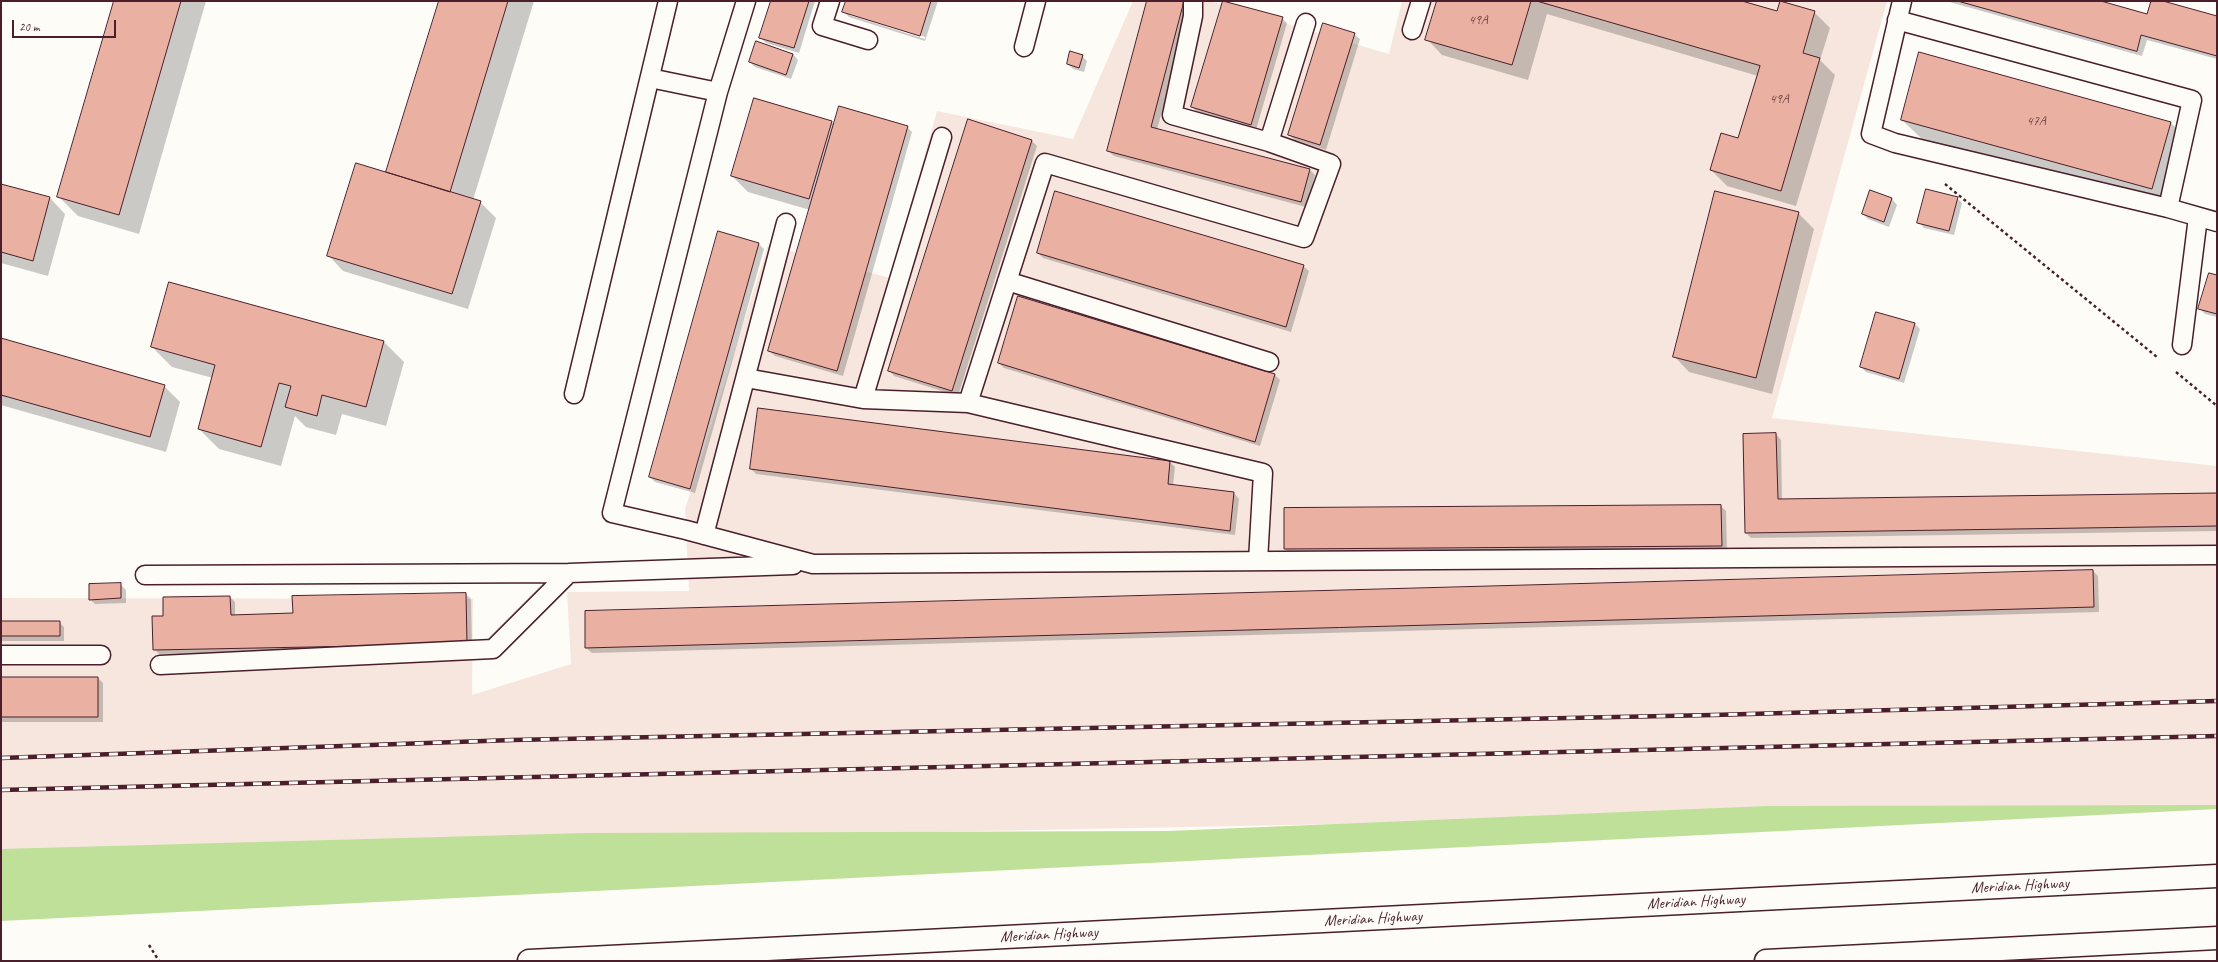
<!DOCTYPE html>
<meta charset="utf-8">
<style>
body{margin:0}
#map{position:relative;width:2218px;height:962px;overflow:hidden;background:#fdfcf7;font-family:Caveat,sans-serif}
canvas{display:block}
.frame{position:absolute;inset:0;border:2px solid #4a1f2b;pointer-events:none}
.scale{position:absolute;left:12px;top:20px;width:104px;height:18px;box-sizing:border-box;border:2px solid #4a1f2b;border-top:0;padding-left:5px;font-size:12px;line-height:14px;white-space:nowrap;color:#4a1f2b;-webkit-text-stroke:3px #fdfcf7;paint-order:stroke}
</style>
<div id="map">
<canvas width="2218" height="962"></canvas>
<div class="frame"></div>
<div class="scale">20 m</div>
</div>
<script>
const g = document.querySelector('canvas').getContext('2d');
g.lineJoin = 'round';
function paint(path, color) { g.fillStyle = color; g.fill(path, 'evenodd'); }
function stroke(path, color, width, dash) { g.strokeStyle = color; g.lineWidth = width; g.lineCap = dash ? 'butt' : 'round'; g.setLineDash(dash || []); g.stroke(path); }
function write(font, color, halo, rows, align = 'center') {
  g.font = font + ' Caveat,sans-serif'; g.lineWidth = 3; g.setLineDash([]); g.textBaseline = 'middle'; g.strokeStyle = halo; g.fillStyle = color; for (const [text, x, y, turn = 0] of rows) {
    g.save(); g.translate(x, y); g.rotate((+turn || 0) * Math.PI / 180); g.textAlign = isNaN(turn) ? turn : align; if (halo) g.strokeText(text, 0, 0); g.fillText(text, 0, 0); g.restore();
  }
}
paint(new Path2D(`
 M 1133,1 L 1210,1 L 1389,54 L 1402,1 L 1887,1 L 1772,418 L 2217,466 L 2217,807 L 1,850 L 1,598 L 473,599 L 472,695 L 571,664 L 567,592 L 689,591 L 685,509 L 768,245 L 890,278 L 937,111 L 1073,139 Z`), '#f7e6de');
paint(new Path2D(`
 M 2217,805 L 2217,809 L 1,921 L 1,849 L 586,833 L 1168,831 L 1767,806 Z`), '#bfe099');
paint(new Path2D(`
 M 115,1 L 206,1 L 139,234 L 78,216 L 58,196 Z
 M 440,1 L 534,1 L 473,200 L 480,202 L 496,218 L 468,309 L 343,271 L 328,255 L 387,173 Z
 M 772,1 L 815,1 L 799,53 L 766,43 L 760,37 Z
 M 847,1 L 938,1 L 925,41 L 849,17 L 844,12 ZM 849,13 L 925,37 L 925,39 L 849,15 Z
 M 1148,1 L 1178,1 L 1184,2 L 1189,8 L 1157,130 L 1310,170 L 1315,175 L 1306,207 L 1114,156 L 1108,151 Z
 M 1224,1 L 1282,18 L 1287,23 L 1256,130 L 1197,112 L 1192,107 Z
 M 1438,1 L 1738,1 L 1778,13 L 1814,12 L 1830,28 L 1820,60 L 1835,75 L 1796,206 L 1727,186 L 1711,170 L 1739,139 L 1758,76 L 1547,14 L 1528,80 L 1442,55 L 1427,39 Z
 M 1946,1 L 2098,1 L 2148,15 L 2152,1 L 2159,1 L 2217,17 L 2217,59 L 2147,40 L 2142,56 Z
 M 1354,34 L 1360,39 L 1326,150 L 1295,140 L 1289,135 Z
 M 793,54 L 798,60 L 791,79 L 755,67 L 750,62 Z
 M 1082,56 L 1087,61 L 1084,72 L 1073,69 L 1068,64 Z
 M 1902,120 L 2171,123 L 2191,143 L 2172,208 L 1922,139 Z
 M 968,121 L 1032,141 L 1037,146 L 958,396 L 894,376 L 889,370 Z
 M 832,122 L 835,124 L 907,127 L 912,132 L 843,376 L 775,356 L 769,351 L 810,210 L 748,192 L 732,176 Z
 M 1,185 L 50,198 L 65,214 L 48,276 L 1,263 Z
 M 1871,192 L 1892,199 L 1897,205 L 1889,227 L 1868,219 L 1863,214 Z
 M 1957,198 L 1962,203 L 1954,235 L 1924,228 L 1919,222 Z
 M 1798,213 L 1814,229 L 1772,394 L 1689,372 L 1674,356 Z
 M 759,244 L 764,249 L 695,493 L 655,482 L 650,477 Z
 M 1038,253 L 1303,266 L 1309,271 L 1291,332 L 1043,258 Z
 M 2217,276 L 2217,317 L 2205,314 L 2199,308 Z
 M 1018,297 L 1275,375 L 1280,380 L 1260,446 L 1004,368 L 999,363 Z
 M 1876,313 L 1915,324 L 1920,329 L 1904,383 L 1866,372 L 1861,367 Z
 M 1,340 L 164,386 L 180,402 L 166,452 L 1,405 Z
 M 384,342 L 404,362 L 386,426 L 342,414 L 336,435 L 306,427 L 295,416 L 281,466 L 219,449 L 199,429 L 213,378 L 172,367 L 152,347 Z
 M 1776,434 L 1781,440 L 1782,500 L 2217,494 L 2217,531 L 1751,538 L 1746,533 Z
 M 1170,462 L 1175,467 L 1173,486 L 1234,493 L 1239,499 L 1235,535 L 756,474 L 751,469 Z
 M 1721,506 L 1726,511 L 1727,551 L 1291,554 L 1285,549 L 1285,509 Z
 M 2093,571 L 2098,576 L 2099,612 L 592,653 L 586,648 Z
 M 120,584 L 126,590 L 126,603 L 95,604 L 90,599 Z
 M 466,594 L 471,599 L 472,649 L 159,654 L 154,649 L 230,597 L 235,602 L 235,616 L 294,614 Z
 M 1,622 L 59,622 L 64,627 L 64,641 L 2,641 Z
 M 1,678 L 98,678 L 103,683 L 103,722 L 1,722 Z`), '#0003');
const building = new Path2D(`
 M 114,1 L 181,1 L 119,215 L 57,197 Z
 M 439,1 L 508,1 L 450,192 L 386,172 Z
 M 771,1 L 809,1 L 794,48 L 759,38 Z
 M 846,1 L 931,1 L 920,36 L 842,12 Z
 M 1147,1 L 1184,1 L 1151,127 L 1310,169 L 1301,202 L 1107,151 Z
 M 1223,1 L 1283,17 L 1251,125 L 1191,107 Z
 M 1437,1 L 1531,1 L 1512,65 L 1425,40 Z
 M 1537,1 L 1742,1 L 1777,11 L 1780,1 L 1815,11 L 1803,53 L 1820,58 L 1781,191 L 1710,170 L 1721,133 L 1738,138 L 1760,66 Z
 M 1958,1 L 2101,1 L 2147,14 L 2151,1 L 2163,1 L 2217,16 L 2217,56 L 2141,35 L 2137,51 Z
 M 1323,23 L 1355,33 L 1320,145 L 1288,135 Z
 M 756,41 L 793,54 L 786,75 L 749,62 Z
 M 1070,51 L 1083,55 L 1079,68 L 1067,64 Z
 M 1919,52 L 2171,122 L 2152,189 L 1901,120 Z
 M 754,98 L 832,121 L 809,199 L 731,176 Z
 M 839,106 L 908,126 L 837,371 L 768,351 Z
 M 968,119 L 1032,140 L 952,391 L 888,371 Z
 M 356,163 L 481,201 L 452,294 L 327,256 Z
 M 1,184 L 50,197 L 33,261 L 1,252 Z
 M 1926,189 L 1958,197 L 1949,231 L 1917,223 Z
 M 1870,190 L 1892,198 L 1884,222 L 1862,214 Z
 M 1055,191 L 1304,265 L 1286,327 L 1037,253 Z
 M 1715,191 L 1799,212 L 1756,378 L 1673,357 Z
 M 718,231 L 759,243 L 690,489 L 649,477 Z
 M 2209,273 L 2217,275 L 2217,314 L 2198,309 Z
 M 169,282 L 384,341 L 366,407 L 322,395 L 317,416 L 285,407 L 291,386 L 279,383 L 261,447 L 198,429 L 215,365 L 151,347 Z
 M 1018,296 L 1275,374 L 1255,442 L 998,363 Z
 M 1876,312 L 1915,323 L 1899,379 L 1860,367 Z
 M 1,338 L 165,385 L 150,437 L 1,395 Z
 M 758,408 L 1170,461 L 1168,484 L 1234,492 L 1230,531 L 750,469 Z
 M 1776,433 L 1778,499 L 2217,493 L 2217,526 L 1745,533 L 1743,434 Z
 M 1721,505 L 1722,546 L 1284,549 L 1284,508 Z
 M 2093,570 L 2094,607 L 585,648 L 585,611 Z
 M 121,583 L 121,598 L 89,600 L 89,584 Z
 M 466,593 L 467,644 L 153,650 L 152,616 L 163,616 L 163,597 L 230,596 L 231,615 L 293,613 L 292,596 Z
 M 1,621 L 60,621 L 60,636 L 1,636 Z
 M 1,677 L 98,677 L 98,717 L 1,717 Z`);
paint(building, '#eab1a2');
stroke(building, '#4a1f2b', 1);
const service = new Path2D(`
 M 746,1 L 718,92 L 612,513 L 686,530 L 813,564 L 2217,555
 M 830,1 L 822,26 L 868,40
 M 1902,1 L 1871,134 L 1895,143 L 2168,208 L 2217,222
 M 1897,20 L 2192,100 L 2168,208
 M 1412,30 L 1421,1
 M 1024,47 L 1036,1
 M 650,78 L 718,92
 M 1269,142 L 1306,23
 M 1007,281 L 1269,362
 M 2182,345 L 2198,217
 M 746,378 L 863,399 L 968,403 L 1263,473 L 1258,561
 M 574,394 L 668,1
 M 863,399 L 942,137
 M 968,403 L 1045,163 L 1304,238 L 1331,164 L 1269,142 L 1172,115 L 1193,16 L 1193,1
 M 704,535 L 786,223
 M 145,575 L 569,573
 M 1,655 L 101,655
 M 160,665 L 493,649 L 569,573 L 793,565`);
const primary = new Path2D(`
 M 529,961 L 2217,876
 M 1766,961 L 2217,938`);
stroke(service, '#4a1f2b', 21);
stroke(primary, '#4a1f2b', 25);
stroke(new Path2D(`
 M 1945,184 L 2157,357
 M 2176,372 L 2217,406
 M 149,945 L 159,961`), '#4a1f2b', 2.5, [3, 3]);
stroke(service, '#fdfcf7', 18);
stroke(primary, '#fdfcf7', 22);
const rail = new Path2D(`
 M 1,758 L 513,740 L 1713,715 L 2217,701
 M 1,790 L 2217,736`);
stroke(rail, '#4a1f2b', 4.5);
stroke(rail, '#fdfcf7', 3, [9]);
write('14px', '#724449', null, [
 ["49А",1478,20],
 ["49А",1779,99],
 ["47А",2036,121]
]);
write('16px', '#4a1f2b', '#fdfcf7', [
 ["Meridian Highway",2020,886,-3],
 ["Meridian Highway",1696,902,-3],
 ["Meridian Highway",1373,919,-3],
 ["Meridian Highway",1049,935,-3]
]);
</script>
